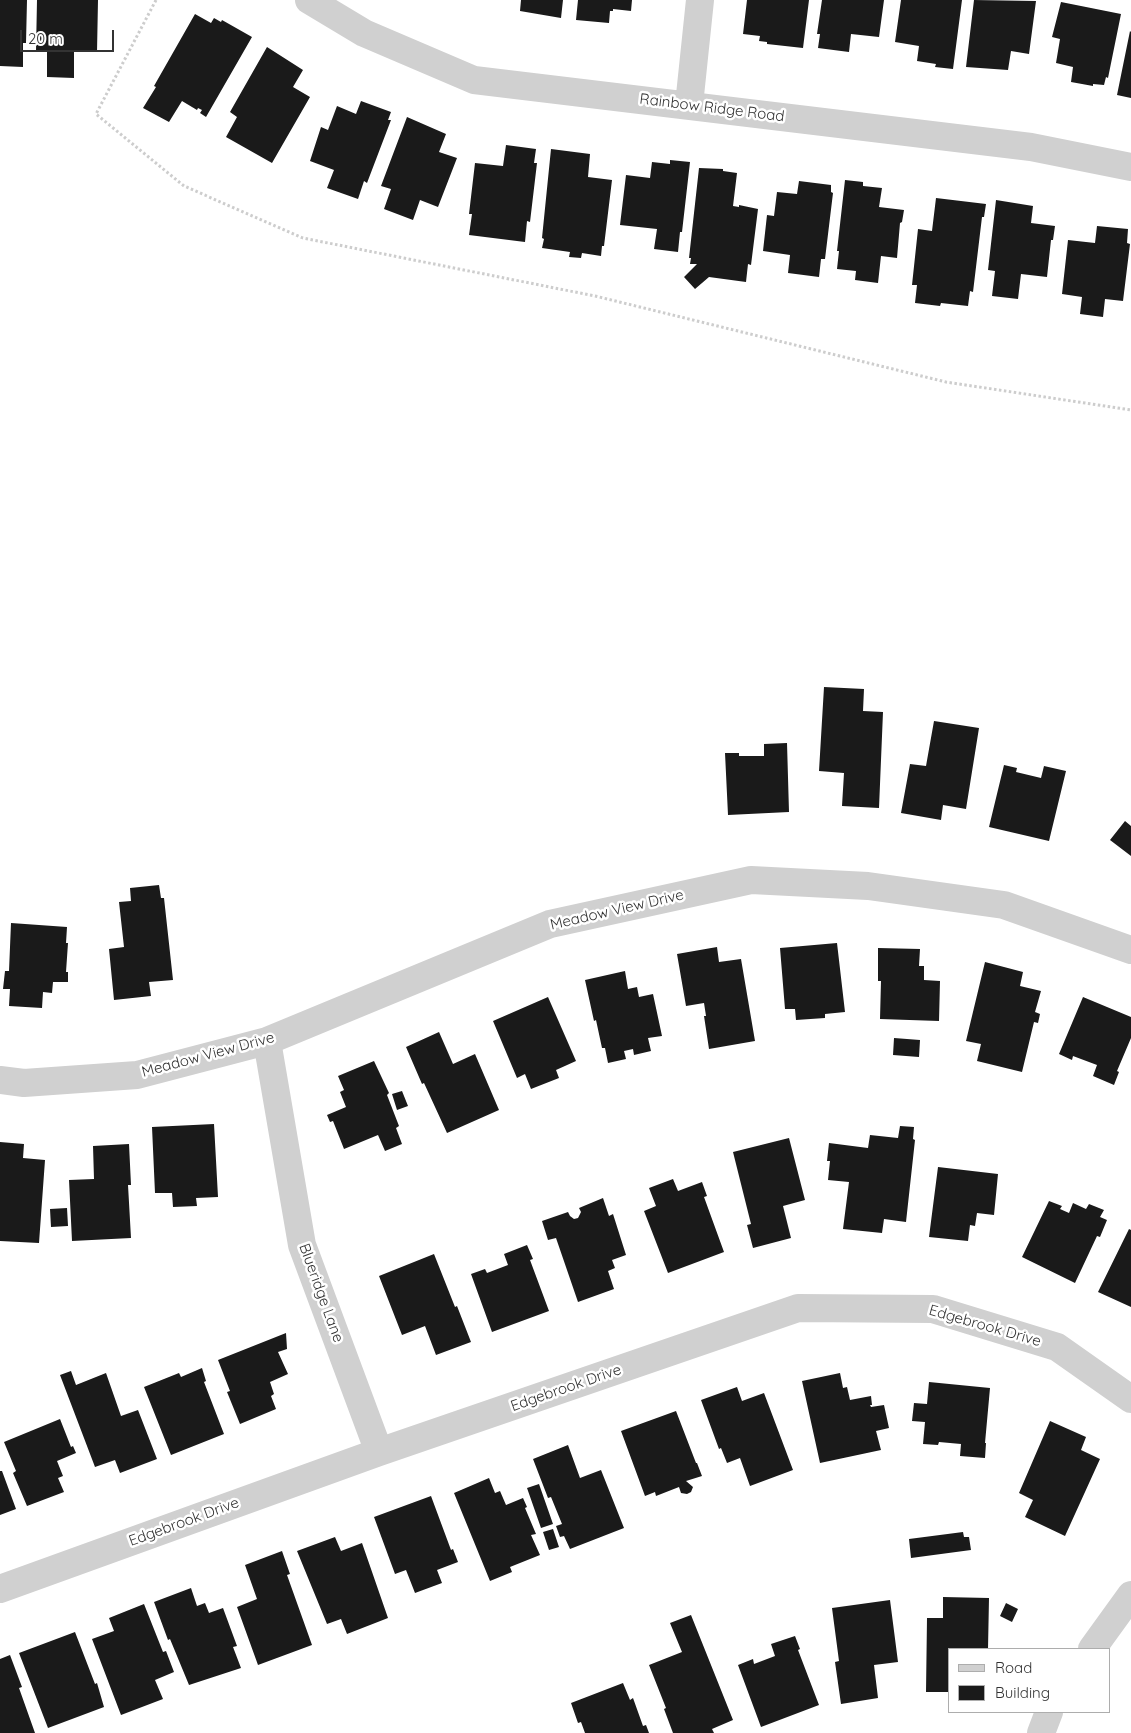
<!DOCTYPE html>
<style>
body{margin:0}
#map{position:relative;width:1131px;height:1733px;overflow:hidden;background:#fff;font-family:Quicksand,sans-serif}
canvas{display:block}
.legend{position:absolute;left:948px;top:1648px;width:162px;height:65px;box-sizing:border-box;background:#fff;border:1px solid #adadad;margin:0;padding:6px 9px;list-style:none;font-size:15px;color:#333}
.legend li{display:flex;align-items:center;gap:10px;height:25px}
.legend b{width:25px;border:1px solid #adadad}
.scale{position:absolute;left:20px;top:30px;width:94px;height:22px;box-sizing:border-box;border:2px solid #333;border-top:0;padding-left:6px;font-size:15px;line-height:18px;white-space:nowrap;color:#333;-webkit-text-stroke:4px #fff;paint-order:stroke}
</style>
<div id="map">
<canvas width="1131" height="1733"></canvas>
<ul class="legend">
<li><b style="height:6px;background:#d0d0d0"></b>Road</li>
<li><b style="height:14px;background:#1a1a1a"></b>Building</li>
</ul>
<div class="scale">20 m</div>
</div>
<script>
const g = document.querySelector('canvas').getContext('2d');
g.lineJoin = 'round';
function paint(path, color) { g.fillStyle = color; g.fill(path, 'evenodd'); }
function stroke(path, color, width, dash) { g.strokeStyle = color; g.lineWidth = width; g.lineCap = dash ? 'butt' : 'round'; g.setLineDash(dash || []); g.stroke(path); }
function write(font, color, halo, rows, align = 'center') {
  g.font = font + ' Quicksand,sans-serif'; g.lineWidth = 5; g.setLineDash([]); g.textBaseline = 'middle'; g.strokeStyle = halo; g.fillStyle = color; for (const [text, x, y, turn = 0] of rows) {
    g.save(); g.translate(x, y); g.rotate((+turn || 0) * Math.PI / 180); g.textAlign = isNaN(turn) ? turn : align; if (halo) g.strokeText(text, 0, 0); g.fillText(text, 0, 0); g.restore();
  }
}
paint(new Path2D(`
 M 0,0 L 27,0 L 26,43 L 23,43 L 23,67 L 0,66 Z
 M 37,0 L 98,0 L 97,52 L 74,52 L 74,78 L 47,77 L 47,52 L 36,51 Z
 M 521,0 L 563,0 L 561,18 L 520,11 Z
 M 578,0 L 632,0 L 631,11 L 613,9 L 613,11 L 610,11 L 609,23 L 576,20 Z
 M 747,0 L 809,0 L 803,48 L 767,44 L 767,42 L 759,41 L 760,36 L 743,34 Z
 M 822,0 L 884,0 L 879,37 L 851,34 L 849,52 L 818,48 L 820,34 L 817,34 Z
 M 901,0 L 962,0 L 953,69 L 935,67 L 936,64 L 917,61 L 919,46 L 895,42 Z
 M 974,0 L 1036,1 L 1029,54 L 1011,51 L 1008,70 L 966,67 Z
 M 1061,2 L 1121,14 L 1108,78 L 1106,77 L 1104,85 L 1093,84 L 1093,86 L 1071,82 L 1073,67 L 1056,63 L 1060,39 L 1052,37 Z
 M 195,14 L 211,23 L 214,18 L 221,22 L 222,20 L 252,37 L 206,117 L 200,113 L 202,110 L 198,108 L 197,110 L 182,101 L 169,122 L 143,108 L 156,87 L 154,86 Z
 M 1130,31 L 1131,32 L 1131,98 L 1117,95 Z
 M 267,47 L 303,70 L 293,87 L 310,97 L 272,163 L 226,137 L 237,117 L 230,112 Z
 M 361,101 L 391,112 L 388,120 L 391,120 L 367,183 L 364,181 L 358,199 L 327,188 L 334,170 L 310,161 L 321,127 L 328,130 L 337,106 L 356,114 Z
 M 407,117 L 446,134 L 439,152 L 457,158 L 438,207 L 420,200 L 413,220 L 384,209 L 391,189 L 381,186 Z
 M 506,145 L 536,149 L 534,163 L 537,163 L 530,222 L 527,221 L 525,242 L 469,235 L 472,214 L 469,214 L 475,163 L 503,166 Z
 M 551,149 L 590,154 L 588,177 L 612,180 L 604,246 L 602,246 L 601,256 L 582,253 L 581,258 L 569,257 L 570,252 L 542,248 L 544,239 L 542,238 Z
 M 670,160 L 690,162 L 682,232 L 680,232 L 678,252 L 654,249 L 657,229 L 620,225 L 626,175 L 650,178 L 652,162 L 670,164 Z
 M 699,168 L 723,169 L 723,171 L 737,173 L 733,206 L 739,207 L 739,205 L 758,209 L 751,265 L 748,264 L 746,282 L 709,277 L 695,289 L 684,277 L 697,264 L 690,264 L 691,258 L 689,258 Z
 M 845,180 L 863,182 L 863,186 L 882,188 L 879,207 L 904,210 L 902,222 L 900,223 L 897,258 L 881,256 L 878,283 L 855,280 L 856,271 L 837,269 L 839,251 L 837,251 Z
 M 799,181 L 831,185 L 831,192 L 833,193 L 825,259 L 821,259 L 819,277 L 788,273 L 790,255 L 763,251 L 767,215 L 774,216 L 777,192 L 797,194 Z
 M 936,198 L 986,204 L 984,217 L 982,217 L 973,292 L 970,291 L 968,306 L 941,303 L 940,306 L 915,303 L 917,285 L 912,285 L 918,229 L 932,231 Z
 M 996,200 L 1033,206 L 1031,223 L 1055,226 L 1053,240 L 1051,240 L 1047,277 L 1021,274 L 1018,299 L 992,296 L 995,271 L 988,270 Z
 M 1097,226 L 1128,229 L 1127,243 L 1130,244 L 1123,301 L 1105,299 L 1103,317 L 1080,314 L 1082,297 L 1062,294 L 1068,240 L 1095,243 Z
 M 824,687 L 864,689 L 863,711 L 883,712 L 879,808 L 842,806 L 844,773 L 819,771 Z
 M 934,721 L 979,728 L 966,809 L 943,805 L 941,820 L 901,813 L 910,764 L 926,766 Z
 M 787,743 L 789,812 L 728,815 L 725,753 L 739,753 L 739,756 L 764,756 L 764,744 Z
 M 1004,765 L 1017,768 L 1016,772 L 1041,778 L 1044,766 L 1066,771 L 1049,841 L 989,827 Z
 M 1125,821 L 1131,826 L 1131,856 L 1110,840 Z
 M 159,885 L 161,898 L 164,898 L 173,980 L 149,982 L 151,996 L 114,1000 L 109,949 L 124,947 L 119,902 L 131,901 L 130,888 Z
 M 11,923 L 67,927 L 66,943 L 68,943 L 66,972 L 68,972 L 68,982 L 53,982 L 52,993 L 43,992 L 42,1008 L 9,1006 L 10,989 L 3,989 L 5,971 L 9,971 Z
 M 837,943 L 845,1012 L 825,1014 L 825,1018 L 796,1020 L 795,1009 L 785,1009 L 780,948 Z
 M 717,947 L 719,962 L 741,959 L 755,1041 L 709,1049 L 704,1016 L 706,1016 L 704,1003 L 686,1006 L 677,954 Z
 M 878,948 L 920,949 L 919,966 L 924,966 L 924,980 L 940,981 L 939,1021 L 880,1019 L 881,981 L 878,981 Z
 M 985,962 L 1023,972 L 1020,986 L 1041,991 L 1035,1012 L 1040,1014 L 1038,1023 L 1034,1022 L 1022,1072 L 977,1061 L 981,1044 L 966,1041 Z
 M 625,971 L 628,989 L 637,987 L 639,997 L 653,994 L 662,1036 L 648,1038 L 651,1051 L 634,1055 L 633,1049 L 624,1051 L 626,1059 L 608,1063 L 605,1048 L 602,1048 L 596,1020 L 594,1021 L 585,980 Z
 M 548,997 L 576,1061 L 556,1070 L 559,1078 L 531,1089 L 525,1074 L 517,1078 L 493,1021 Z
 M 1083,997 L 1131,1017 L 1131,1038 L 1117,1071 L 1119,1072 L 1114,1085 L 1093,1076 L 1097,1065 L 1073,1056 L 1072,1060 L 1059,1054 Z
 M 439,1032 L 453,1064 L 475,1054 L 499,1110 L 447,1133 L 424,1083 L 422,1084 L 406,1047 Z
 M 894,1038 L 920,1040 L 919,1057 L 893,1055 Z
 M 374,1061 L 389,1093 L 387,1095 L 399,1126 L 396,1128 L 402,1144 L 385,1151 L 378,1135 L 344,1149 L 333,1121 L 330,1122 L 327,1115 L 346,1107 L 340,1092 L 344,1090 L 338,1076 Z
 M 402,1091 L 408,1106 L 397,1110 L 392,1094 Z
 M 214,1124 L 218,1197 L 196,1198 L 197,1206 L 173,1207 L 172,1193 L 155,1193 L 152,1127 Z
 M 900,1126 L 914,1127 L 913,1139 L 915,1140 L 906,1222 L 884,1219 L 882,1233 L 843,1229 L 849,1182 L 828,1180 L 830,1161 L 827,1161 L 829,1143 L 868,1148 L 870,1135 L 898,1138 Z
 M 789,1138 L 805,1200 L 783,1206 L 791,1238 L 753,1248 L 747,1225 L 751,1224 L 733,1152 Z
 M 0,1142 L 24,1144 L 23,1158 L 45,1160 L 39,1243 L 0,1241 Z
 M 129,1144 L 131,1185 L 128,1185 L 131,1238 L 72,1241 L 69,1180 L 94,1179 L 93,1146 Z
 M 938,1167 L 998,1174 L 994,1215 L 977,1213 L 975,1226 L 970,1225 L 968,1241 L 929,1237 Z
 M 673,1179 L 678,1191 L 702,1182 L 707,1196 L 704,1197 L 724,1252 L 668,1273 L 644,1211 L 656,1206 L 649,1188 Z
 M 603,1198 L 609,1216 L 613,1214 L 626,1255 L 612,1260 L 615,1268 L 608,1271 L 614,1289 L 578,1302 L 556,1238 L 548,1240 L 542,1221 L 568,1212 L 570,1216 L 574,1219 L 578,1218 L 581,1212 L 579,1208 Z
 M 1049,1201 L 1062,1206 L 1060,1209 L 1069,1213 L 1073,1203 L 1086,1209 L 1089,1204 L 1104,1210 L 1100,1217 L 1107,1220 L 1100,1237 L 1097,1236 L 1075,1283 L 1022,1257 Z
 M 67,1208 L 68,1226 L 51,1227 L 50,1209 Z
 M 1129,1229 L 1131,1230 L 1131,1307 L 1098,1292 Z
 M 527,1245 L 533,1259 L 530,1260 L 549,1311 L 492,1332 L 471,1274 L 485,1269 L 487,1273 L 508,1265 L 504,1254 Z
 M 434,1254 L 455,1307 L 457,1306 L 471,1342 L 436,1355 L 425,1326 L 402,1335 L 379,1276 Z
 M 286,1333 L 287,1349 L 278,1352 L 288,1374 L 270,1382 L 274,1394 L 271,1396 L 276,1409 L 240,1424 L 227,1392 L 230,1391 L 218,1360 Z
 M 202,1368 L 206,1381 L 204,1382 L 224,1434 L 171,1455 L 144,1387 L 179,1373 L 181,1377 Z
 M 71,1371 L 76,1385 L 106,1373 L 121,1416 L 138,1410 L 157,1459 L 120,1473 L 115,1460 L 95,1467 L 60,1375 Z
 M 840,1373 L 843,1388 L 847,1387 L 850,1400 L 871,1396 L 872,1405 L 870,1405 L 871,1407 L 884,1405 L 889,1428 L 876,1431 L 881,1450 L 820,1463 L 802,1381 Z
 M 929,1382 L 990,1388 L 985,1443 L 986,1443 L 985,1458 L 960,1456 L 961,1444 L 939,1442 L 938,1445 L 923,1444 L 925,1422 L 912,1421 L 914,1403 L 927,1404 Z
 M 737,1387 L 742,1401 L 764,1393 L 793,1470 L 750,1486 L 740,1458 L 727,1463 L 721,1448 L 719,1449 L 701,1400 Z
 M 676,1411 L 696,1463 L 697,1463 L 702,1476 L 686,1481 L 693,1487 L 691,1492 L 687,1494 L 681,1493 L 679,1487 L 656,1496 L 655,1492 L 645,1496 L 621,1431 Z
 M 60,1419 L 71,1447 L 73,1446 L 76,1453 L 57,1461 L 63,1476 L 58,1478 L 64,1492 L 27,1506 L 13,1473 L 16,1471 L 4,1442 Z
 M 1050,1421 L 1086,1437 L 1081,1450 L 1100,1459 L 1065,1536 L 1025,1517 L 1033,1500 L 1019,1493 Z
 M 568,1445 L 580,1478 L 601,1470 L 624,1528 L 570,1549 L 564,1536 L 560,1537 L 556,1526 L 562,1524 L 551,1497 L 548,1498 L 533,1459 Z
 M 0,1471 L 2,1471 L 16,1509 L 0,1515 Z
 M 489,1478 L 495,1493 L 500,1491 L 506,1505 L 523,1498 L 527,1507 L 525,1508 L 536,1534 L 531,1535 L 540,1555 L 510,1567 L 512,1572 L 490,1581 L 454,1493 Z
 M 539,1484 L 553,1524 L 541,1528 L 527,1488 Z
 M 431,1496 L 451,1550 L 453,1549 L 458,1562 L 437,1570 L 442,1583 L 415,1593 L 406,1570 L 395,1574 L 374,1517 Z
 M 553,1529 L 559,1547 L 549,1550 L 543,1532 Z
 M 963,1532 L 964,1537 L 969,1537 L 971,1550 L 911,1558 L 909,1539 Z
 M 335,1537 L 341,1551 L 362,1543 L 388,1618 L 347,1634 L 341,1619 L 327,1624 L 297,1551 Z
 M 282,1551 L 290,1574 L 287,1575 L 312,1645 L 258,1665 L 237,1607 L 257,1599 L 245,1565 Z
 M 191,1588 L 197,1606 L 205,1603 L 209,1613 L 223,1608 L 237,1646 L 233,1647 L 241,1668 L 189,1685 L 170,1639 L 168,1640 L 154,1602 Z
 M 943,1597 L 989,1598 L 988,1649 L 950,1649 L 950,1692 L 926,1692 L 927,1618 L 943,1618 Z
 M 890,1600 L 898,1662 L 874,1665 L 878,1698 L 841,1704 L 835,1662 L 839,1661 L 832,1608 Z
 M 1006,1603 L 1018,1609 L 1012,1622 L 1000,1616 Z
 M 144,1604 L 163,1652 L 166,1651 L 174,1672 L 155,1680 L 163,1699 L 121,1715 L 92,1639 L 114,1631 L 109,1618 Z
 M 691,1615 L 733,1720 L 712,1729 L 714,1733 L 673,1733 L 664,1709 L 666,1708 L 649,1665 L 682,1652 L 670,1623 Z
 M 75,1632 L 95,1684 L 97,1683 L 104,1707 L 48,1728 L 19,1653 Z
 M 795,1636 L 800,1649 L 798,1650 L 819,1705 L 761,1727 L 738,1665 L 753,1659 L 754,1664 L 775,1656 L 771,1644 Z
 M 10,1655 L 22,1687 L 19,1688 L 35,1733 L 0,1733 L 0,1659 Z
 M 623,1683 L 630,1700 L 633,1698 L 643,1726 L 646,1725 L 649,1733 L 585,1733 L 581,1722 L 578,1723 L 571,1703 Z`), '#1a1a1a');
stroke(new Path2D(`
 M 156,0 L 96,114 L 184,186 L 303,238 L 595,296 L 946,382 L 1131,410`), '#cdcdcd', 3, [2.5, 2.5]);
stroke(new Path2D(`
 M 309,0 L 364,33 L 474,80 L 1031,147 L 1131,167
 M 689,105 L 700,0
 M 267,1041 L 302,1245 L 379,1452
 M 0,1080 L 24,1083 L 137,1075 L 267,1041 L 550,924 L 751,880 L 868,886 L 1004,905 L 1131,950
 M 0,1589 L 379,1452 L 798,1308 L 933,1309 L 1057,1347 L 1131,1399
 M 1092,1649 L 1131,1595
 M 1041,1733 L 1049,1712`), '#d0d0d0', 28);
write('15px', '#333', '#fff', [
 ["Rainbow Ridge Road",712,108,7],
 ["Meadow View Drive",617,910,-13],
 ["Meadow View Drive",208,1055,-15],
 ["Blueridge Lane",321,1293,70],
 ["Edgebrook Drive",985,1326,16],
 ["Edgebrook Drive",566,1388,-19],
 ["Edgebrook Drive",184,1522,-20]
]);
</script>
